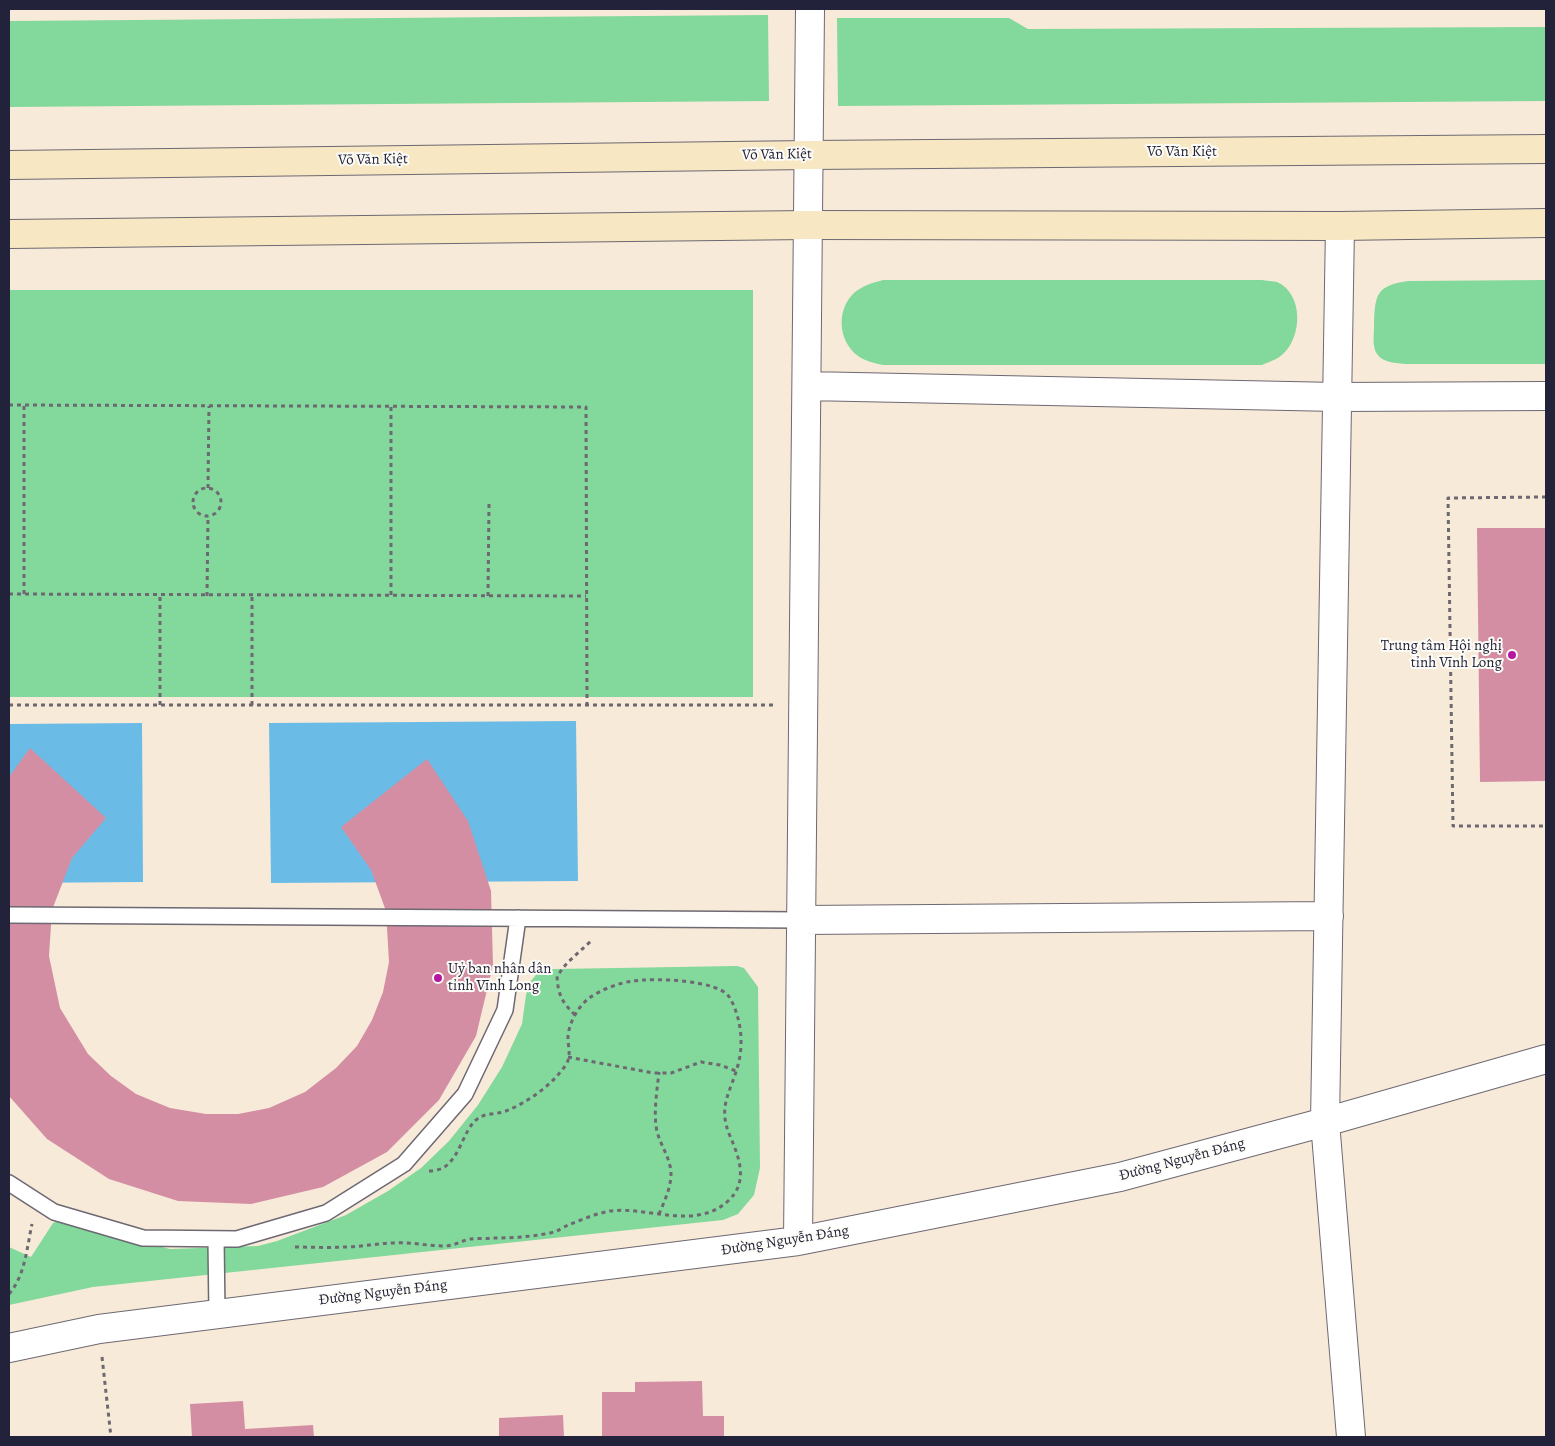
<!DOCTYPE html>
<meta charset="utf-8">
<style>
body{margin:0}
#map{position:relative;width:1555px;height:1446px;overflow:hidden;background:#f8ead8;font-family:Alegreya,serif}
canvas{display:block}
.frame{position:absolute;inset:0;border:10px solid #22223b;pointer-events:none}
</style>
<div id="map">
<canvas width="1555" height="1446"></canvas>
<div class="frame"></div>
</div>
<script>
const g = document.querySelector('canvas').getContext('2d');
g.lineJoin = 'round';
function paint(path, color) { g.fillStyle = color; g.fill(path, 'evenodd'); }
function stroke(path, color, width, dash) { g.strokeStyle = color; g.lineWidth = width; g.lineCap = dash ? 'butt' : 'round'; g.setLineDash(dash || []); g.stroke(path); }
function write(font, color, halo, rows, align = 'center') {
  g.font = font + ' Alegreya,serif'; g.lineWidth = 4; g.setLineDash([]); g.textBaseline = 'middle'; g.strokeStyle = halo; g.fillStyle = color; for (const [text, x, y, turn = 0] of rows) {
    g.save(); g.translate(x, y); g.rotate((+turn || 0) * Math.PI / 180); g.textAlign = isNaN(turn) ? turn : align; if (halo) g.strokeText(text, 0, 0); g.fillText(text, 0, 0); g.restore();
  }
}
paint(new Path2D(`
 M 768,15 L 769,101 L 9,107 L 9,21 Z
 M 837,18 L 1009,18 L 1028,29 L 1546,27 L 1546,101 L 838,106 Z
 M 883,280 L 1262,280 C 1266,281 1273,281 1277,282 C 1304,294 1302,337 1283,354 C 1278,359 1269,362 1262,365 L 883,365 C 874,363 865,361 858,356 C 838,341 836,310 854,293 C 862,286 872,283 883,280 Z
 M 1546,280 L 1546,364 L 1406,364 C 1396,363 1383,363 1377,354 C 1372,346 1374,336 1374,327 C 1375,295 1375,286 1408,281 Z
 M 9,290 L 753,290 L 753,697 L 9,697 Z
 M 737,966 L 744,968 L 758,987 L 760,1168 L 754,1195 L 738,1214 L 723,1220 L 93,1287 L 9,1305 L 9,1247 L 31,1257 L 53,1223 L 61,1220 L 170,1249 L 258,1246 L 277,1241 L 346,1215 L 388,1191 L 421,1168 L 449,1141 L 478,1105 L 502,1067 L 522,1024 L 526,995 L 531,981 L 539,971 L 555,969 Z`), '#83d89b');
paint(new Path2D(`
 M 576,721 L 578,881 L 271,883 L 269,723 Z
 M 142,723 L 143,882 L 9,883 L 9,724 Z`), '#6abce6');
paint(new Path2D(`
 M 1477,528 L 1546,528 L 1546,781 L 1480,782 Z
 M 30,748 L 106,818 L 72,858 L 52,910 L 49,956 L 60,1008 L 88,1054 L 111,1076 L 136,1094 L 170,1108 L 206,1114 L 238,1114 L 269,1108 L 305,1092 L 336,1068 L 357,1046 L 372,1020 L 383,992 L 389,962 L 386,911 L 371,870 L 341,827 L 427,759 L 468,821 L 491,891 L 493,965 L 476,1036 L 439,1100 L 387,1152 L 323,1187 L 251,1204 L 178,1201 L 109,1179 L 47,1139 L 9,1096 L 9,777 Z
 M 702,1381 L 703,1416 L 724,1416 L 724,1437 L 602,1437 L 602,1392 L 635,1392 L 635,1382 Z
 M 243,1401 L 245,1429 L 313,1425 L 314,1437 L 192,1437 L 190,1404 Z
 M 563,1415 L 564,1437 L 499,1437 L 499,1418 Z`), '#d48ea4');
const lane = new Path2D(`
 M 9,915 L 801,920
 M 9,1183 L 54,1212 L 143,1238 L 237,1239 L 326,1213 L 404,1164 L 465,1094 L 505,1010 L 518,918
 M 216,1239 L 217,1314`);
const street = new Path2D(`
 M 1340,226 L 1325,1122 L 1351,1437
 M 807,386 L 1337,397 L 1546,396
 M 801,920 L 1329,916
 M 798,1241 L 810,9
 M 9,1348 L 99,1329 L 798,1241 L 1120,1177 L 1325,1122 L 1546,1059`);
const secondary = new Path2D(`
 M 9,165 L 809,155 L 1546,149
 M 9,234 L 808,225 L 1340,226 L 1546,223`);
stroke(lane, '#6d6872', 18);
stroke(street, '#6d6872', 30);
stroke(secondary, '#6d6872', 30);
stroke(new Path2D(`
 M 9,405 L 586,407 L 587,706
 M193 502a14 14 0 1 1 28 0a14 14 0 1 1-28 0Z
 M 208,488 L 209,406
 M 1546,497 L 1448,498 L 1453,826 L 1546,826
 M 9,594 L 586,596
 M 24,594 L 24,405
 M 391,595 L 391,405
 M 207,596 L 208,517
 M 488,596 L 489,503
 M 9,705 L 776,705
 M 160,705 L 160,595
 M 252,705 L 252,596
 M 575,1015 C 562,1002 558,995 557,976 L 567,963 L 591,941
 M 568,1057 L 653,1073 L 671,1073 L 701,1062 L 720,1065 L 736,1071
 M 659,1214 C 665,1200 674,1181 670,1166 C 667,1152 658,1141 656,1126 C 654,1109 657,1090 659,1072
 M 295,1247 C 311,1247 327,1248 343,1247 C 361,1247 378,1243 396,1243 C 412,1242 428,1246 444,1246 C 454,1246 461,1241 470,1239 C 476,1238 484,1239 491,1238 C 510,1238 530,1237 550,1233 C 555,1232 559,1230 564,1227 C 578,1221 594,1214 610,1211 C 649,1206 695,1231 728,1201 C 749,1182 739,1157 730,1136 C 717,1106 731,1092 738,1065 C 744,1043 741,1018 730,998 C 719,979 653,978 633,981 C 618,983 600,990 588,999 C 577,1008 567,1026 568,1041 C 569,1050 571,1058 565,1066 C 551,1086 528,1102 506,1111 C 496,1115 485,1112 476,1120 C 463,1131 460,1158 443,1168 C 440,1170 432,1171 428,1171
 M 9,1294 C 25,1276 27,1247 32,1224
 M 102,1357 L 111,1437`), '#6d6872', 3, [4, 4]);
stroke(lane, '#fff', 15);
stroke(street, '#fff', 28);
stroke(secondary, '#f7e8c3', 28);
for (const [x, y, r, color] of [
 [1512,655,5,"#b5179e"],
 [438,978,5,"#b5179e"]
]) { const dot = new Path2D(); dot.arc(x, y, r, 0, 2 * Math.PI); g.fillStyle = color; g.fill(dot); stroke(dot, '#fdfcf7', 2); }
write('15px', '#22223b', '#fdfcf7', [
 ["Võ Văn Kiệt",1182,152],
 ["Võ Văn Kiệt",777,155,-1],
 ["Võ Văn Kiệt",373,160,-1],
 ["Đường Nguyễn Đáng",1182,1160,-15],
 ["Đường Nguyễn Đáng",785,1241,-9],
 ["Đường Nguyễn Đáng",383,1293,-7]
]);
write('15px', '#22223b', '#fdfcf7', [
 ["Trung tâm Hội nghị",1502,646],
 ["tỉnh Vĩnh Long",1502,663],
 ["Uỷ ban nhân dân",448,969,"left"],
 ["tỉnh Vĩnh Long",448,986,"left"]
], 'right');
</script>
